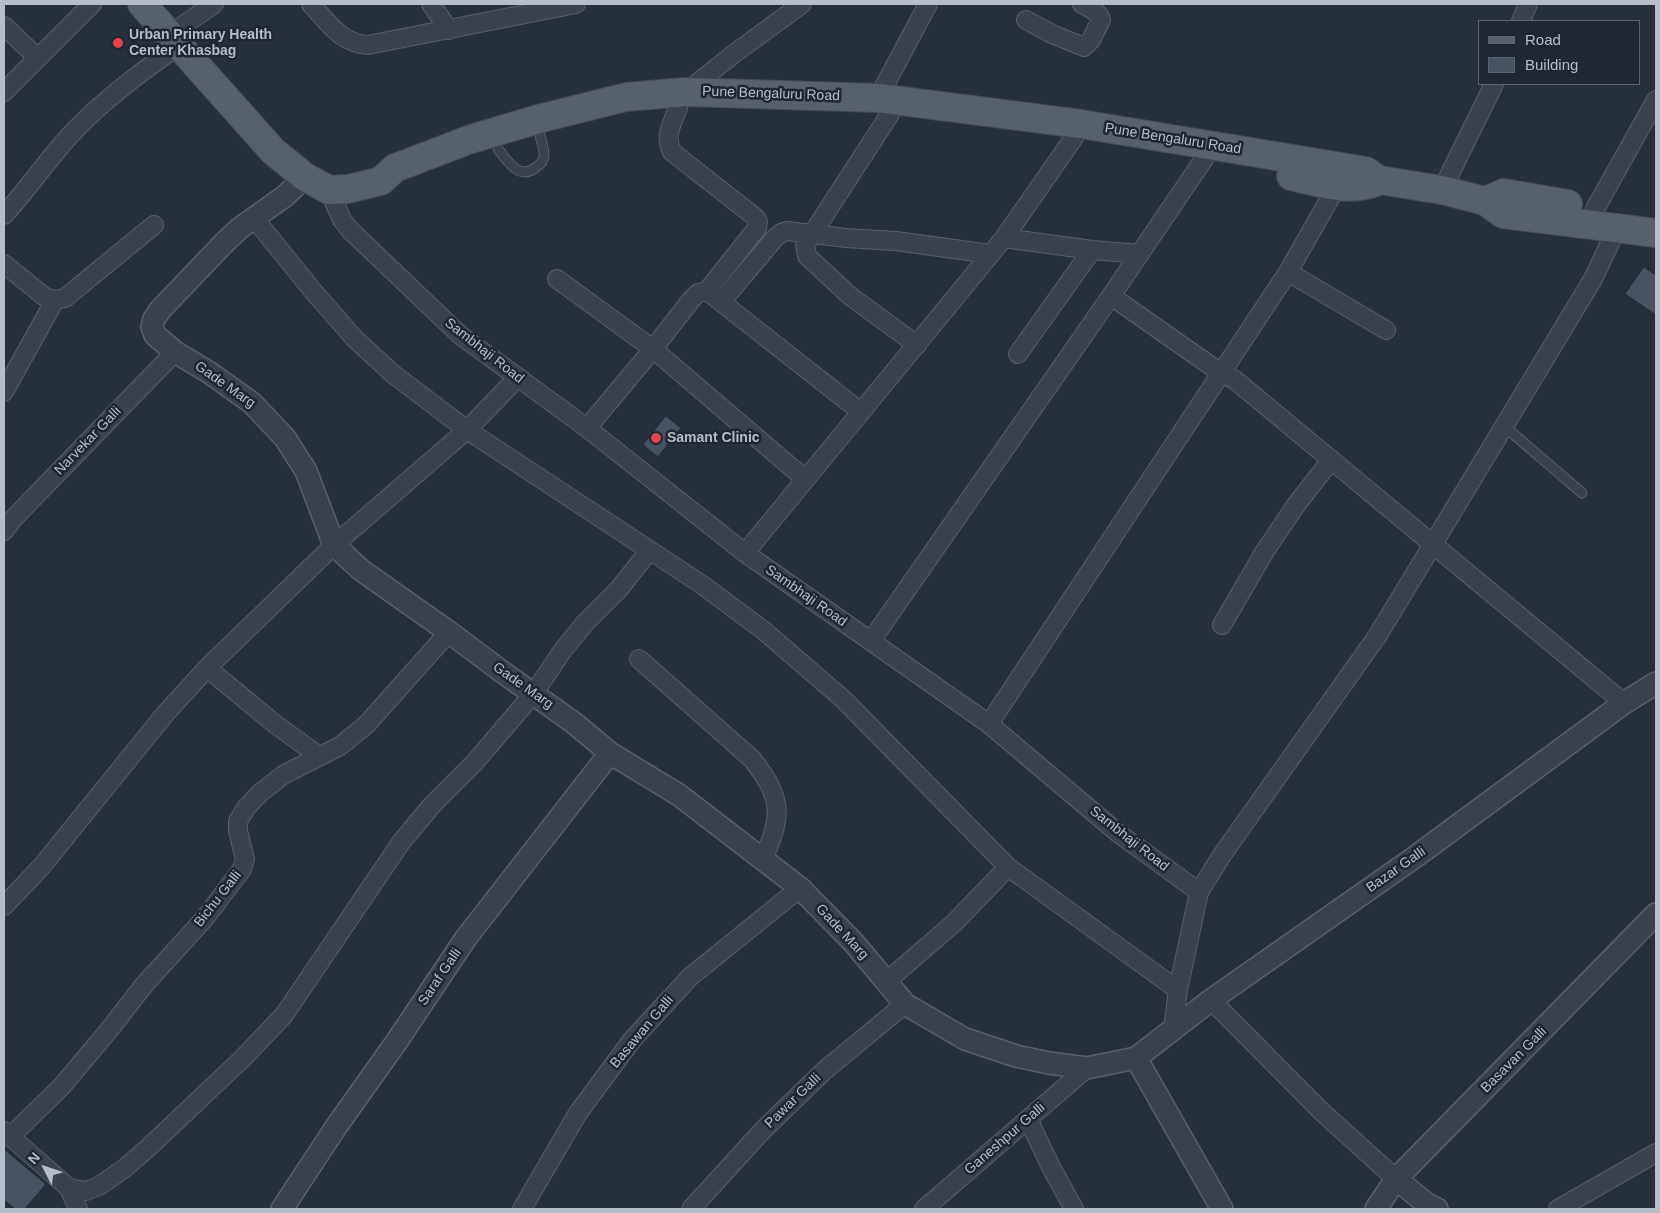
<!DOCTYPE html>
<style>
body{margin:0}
#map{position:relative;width:1660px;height:1213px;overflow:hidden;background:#25303c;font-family:Helvetica,sans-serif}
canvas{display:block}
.frame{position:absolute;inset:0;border:5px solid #b5bdc8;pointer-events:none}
.legend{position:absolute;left:1478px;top:20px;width:162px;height:65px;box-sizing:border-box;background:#1e2732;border:1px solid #5a636e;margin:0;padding:6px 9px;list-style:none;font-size:15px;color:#b5bdc8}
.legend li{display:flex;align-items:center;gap:10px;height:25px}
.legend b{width:25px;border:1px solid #5a636e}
.north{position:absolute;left:20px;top:1143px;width:50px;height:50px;-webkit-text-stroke:4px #1e2732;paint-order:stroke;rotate:311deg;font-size:14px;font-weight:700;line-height:20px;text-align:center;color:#b5bdc8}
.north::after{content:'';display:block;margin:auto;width:18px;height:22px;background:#b5bdc8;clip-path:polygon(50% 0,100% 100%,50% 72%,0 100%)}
</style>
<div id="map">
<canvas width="1660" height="1213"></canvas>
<div class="frame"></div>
<ul class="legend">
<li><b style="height:6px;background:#57616c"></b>Road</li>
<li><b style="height:14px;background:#475360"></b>Building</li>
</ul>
<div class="north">N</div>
</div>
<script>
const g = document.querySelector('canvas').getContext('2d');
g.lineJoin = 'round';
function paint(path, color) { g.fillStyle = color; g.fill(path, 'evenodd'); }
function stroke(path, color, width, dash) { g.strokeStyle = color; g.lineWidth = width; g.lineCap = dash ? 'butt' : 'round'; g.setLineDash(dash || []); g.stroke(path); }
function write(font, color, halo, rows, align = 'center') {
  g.font = font + ' Helvetica,sans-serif'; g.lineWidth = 5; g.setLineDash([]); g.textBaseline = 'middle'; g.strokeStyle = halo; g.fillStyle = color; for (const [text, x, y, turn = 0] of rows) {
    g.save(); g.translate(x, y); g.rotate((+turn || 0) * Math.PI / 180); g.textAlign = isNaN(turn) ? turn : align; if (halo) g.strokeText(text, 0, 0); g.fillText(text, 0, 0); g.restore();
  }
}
const building = new Path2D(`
 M 1644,267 L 1656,275 L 1656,315 L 1625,294 Z
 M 666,416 L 681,428 L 658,457 L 643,445 Z
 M 4,1149 L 46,1184 L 25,1209 L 15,1209 L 4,1200 Z`);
paint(building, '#475360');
stroke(building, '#202934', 1);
const service = new Path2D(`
 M 498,149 C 507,161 519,180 535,168 C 540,165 544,160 544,155 C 544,148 541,141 540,135
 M 1504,426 L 1582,493`);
const minor = new Path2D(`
 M 311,4 C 327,22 342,44 368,45 L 576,4
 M 431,4 L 449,30
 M 1026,20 L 1052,34 L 1084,47 L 1091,40 L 1101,20 C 1099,12 1090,8 1082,4
 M 1521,21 L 1528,4
 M 4,26 L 37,57
 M 169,35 L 214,4
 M 4,92 L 92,4
 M 686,92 L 735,53 L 802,4
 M 878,98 L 928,4
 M 678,108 C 672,124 664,135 672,152 L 755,217 L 758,222 L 757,228 L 707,291
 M 890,114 L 805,245 L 807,256 L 850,296 L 917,345
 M 329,190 L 342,220 L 351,231 L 460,335 L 587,428 L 745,553 L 989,724 L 1118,833 L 1199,892 L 1178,990 L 1173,1029
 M 1442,190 L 1494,84
 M 1595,209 L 1656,100
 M 4,215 C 29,188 49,157 75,130 C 106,98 141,72 178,46
 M 254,218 L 313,291 L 355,339 L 393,374 L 467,430 L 701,584 L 763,630 L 843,699 L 1008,867 L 1178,990
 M 1004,238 L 1092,250 L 1140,254
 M 4,264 L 45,297 L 55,300 L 65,298 L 154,225
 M 1288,272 L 1386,330
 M 557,279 L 653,349 L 805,479
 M 1111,296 L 1221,373 L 1235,380 L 1624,703
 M 721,302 L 775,238 L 781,233 L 787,231 L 846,238 L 896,241 L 990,254
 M 1018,354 L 1092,250
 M 4,392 L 55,300
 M 587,428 L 653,349 L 691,300 L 698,293 L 707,291 L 861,412
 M 4,531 L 12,520 L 175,352
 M 745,553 L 1004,238 L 1073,139 L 1081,124
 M 1222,625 L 1265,551 L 1296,505 L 1331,460
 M 871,641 L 1111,296 L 1204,159
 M 639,659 L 752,759 C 767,778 782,800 775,826 C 773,838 767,849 763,859
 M 207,668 L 275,724 L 319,756
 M 989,724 L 1288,272 L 1337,186
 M 1199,892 L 1222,855 L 1378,635 L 1593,279 L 1617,228
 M 4,906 L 42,866 L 165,714 L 207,668 L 334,545 L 467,430 L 518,377
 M 887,981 L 954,923 L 1008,867
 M 1211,1000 L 1321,1111 L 1396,1179
 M 1028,1119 L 1051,1167 L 1074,1209
 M 4,1131 L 69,1188 L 86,1191 L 99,1186 L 125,1168 L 149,1147 L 243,1058 L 284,1015 L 402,841 L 433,804 L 475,762 L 534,693 L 563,650 L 585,623 L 619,589 L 649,551
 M 11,1136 L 62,1086 L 109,1030 L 144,985 L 205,918 L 242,869 L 245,859 L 238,831 L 238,821 L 246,808 L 259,794 L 283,775 L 340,746 L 366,725 L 449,632
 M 69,1188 L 78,1209
 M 522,1209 L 578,1113 L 632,1040 L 690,977 L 800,888
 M 691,1209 L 763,1130 L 825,1070 L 905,1004
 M 924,1209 L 1087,1068
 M 1558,1209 L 1656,1153`);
const tertiary = new Path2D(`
 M 305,177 L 285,196 L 240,228 L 224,243 L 160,310 L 154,319 L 152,327 L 155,335 L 175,352 L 210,373 L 252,403 L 285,438 L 306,471 L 334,545 L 361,570 L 449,632 L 501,671 L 574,723 L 610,753 L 679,795 L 800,888 L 854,943 L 905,1004 L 965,1039 L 1016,1056 L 1049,1063 L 1087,1068 L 1136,1058 L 1211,1000 L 1415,857 L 1624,703 L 1656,683
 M 1136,1058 L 1222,1209
 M 1396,1179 L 1427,1204 L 1437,1209
 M 282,1209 L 336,1127 L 397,1041 L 466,938 L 610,753
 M 1376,1209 L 1396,1179 L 1656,914`);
const primary = new Path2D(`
 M 142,4 L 273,151 L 305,177 L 329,190 L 348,189 L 381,181 L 395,168 L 471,139 L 542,118 L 626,97 L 686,92 L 878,98 L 1081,124 L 1366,171 L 1379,180 L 1442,190 L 1485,201 L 1503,214 L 1656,233
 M 1291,176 C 1318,182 1349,193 1376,182
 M 1485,201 L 1504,193 L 1568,204`);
stroke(service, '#57606b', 11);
stroke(minor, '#57606b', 20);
stroke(tertiary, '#57606b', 24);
stroke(primary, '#424b56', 30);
stroke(service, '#39424d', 9);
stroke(minor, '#39424d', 18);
stroke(tertiary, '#39424d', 21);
stroke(primary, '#57616c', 28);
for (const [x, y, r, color] of [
 [118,43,6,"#e0444e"],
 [656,438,6,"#e0444e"]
]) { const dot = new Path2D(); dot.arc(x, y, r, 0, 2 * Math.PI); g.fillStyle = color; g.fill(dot); stroke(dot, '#1e2732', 2); }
write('bold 14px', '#b5bdc8', '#1e2732', [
 ["Urban Primary Health",129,35],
 ["Center Khasbag",129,51],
 ["Samant Clinic",667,438]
], 'left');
write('14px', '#b5bdc8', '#1e2732', [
 ["Pune Bengaluru Road",771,94,2],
 ["Pune Bengaluru Road",1173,139,9],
 ["Sambhaji Road",484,351,38],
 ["Gade Marg",225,385,35],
 ["Narvekar Galli",88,441,-46],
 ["Sambhaji Road",806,596,35],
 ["Gade Marg",523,686,35],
 ["Sambhaji Road",1129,839,38],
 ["Bazar Galli",1396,870,-35],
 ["Bichu Galli",218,899,-52],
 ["Gade Marg",842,932,47],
 ["Saraf Galli",440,977,-56],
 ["Basawan Galli",642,1032,-50],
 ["Basavan Galli",1514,1060,-45],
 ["Pawar Galli",793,1101,-44],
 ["Ganeshpur Galli",1005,1139,-41]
]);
</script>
